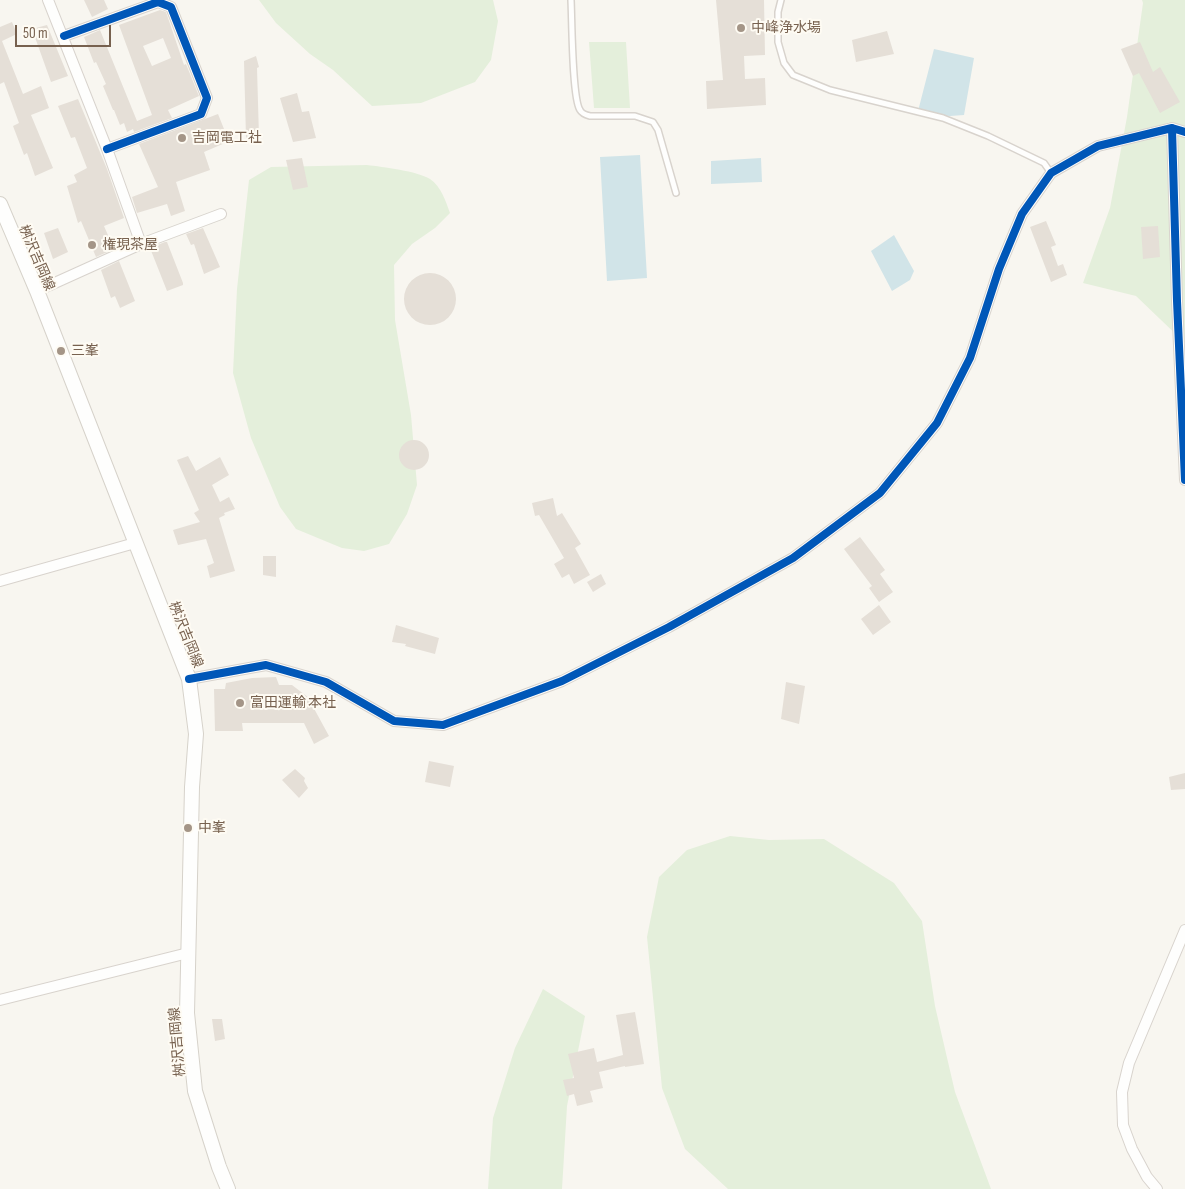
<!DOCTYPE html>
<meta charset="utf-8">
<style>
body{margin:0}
#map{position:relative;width:1185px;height:1189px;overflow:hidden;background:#f8f6f0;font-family:"Sofia Sans Condensed",sans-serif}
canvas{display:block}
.scale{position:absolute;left:15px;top:25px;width:96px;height:22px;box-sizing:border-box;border:2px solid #77614f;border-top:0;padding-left:6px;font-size:15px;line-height:18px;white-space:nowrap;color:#77614f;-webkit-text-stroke:4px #fefbf3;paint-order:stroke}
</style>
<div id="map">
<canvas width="1185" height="1189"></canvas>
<div class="scale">50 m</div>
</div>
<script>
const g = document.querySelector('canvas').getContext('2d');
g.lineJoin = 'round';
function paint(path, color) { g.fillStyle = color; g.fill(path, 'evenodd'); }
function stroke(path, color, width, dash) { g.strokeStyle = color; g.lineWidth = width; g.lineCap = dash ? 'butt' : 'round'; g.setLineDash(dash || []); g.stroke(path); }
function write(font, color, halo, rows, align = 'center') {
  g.font = font + ' "Sofia Sans Condensed","Noto Sans JP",sans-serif'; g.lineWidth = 4; g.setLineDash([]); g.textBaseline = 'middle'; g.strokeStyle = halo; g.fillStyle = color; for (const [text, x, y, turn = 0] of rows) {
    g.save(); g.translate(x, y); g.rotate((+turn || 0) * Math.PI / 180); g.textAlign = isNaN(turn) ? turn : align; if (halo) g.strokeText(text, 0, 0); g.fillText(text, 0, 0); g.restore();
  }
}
paint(new Path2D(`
 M 259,0 L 493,0 L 498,21 L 491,60 L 475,82 L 421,103 L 372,106 L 333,70 L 310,54 L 276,23 Z
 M 1142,0 L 1185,0 L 1185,343 L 1136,296 L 1083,283 L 1110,208 L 1127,117 L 1143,3 Z
 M 589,42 L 626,42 L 630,108 L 594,108 Z
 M 367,165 C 383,167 417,171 430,179 C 441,186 446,202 450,213 L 435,228 L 412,244 L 394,265 L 395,320 L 411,415 L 417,485 L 407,514 L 389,544 L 364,551 L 342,548 L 296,529 L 280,507 L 251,438 L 233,373 L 237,289 L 249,180 L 271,167 Z
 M 730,836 L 769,840 L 824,839 L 894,883 L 922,921 L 935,1006 L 955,1092 L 991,1189 L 728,1189 L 685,1149 L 662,1088 L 647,937 L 659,877 L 687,850 Z
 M 543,989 L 585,1016 L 567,1106 L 562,1189 L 488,1189 L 493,1118 L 515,1048 Z`), '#e4efdb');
paint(new Path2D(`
 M 934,49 L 974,58 L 964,115 L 950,116 L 917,115 Z
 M 640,155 L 647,278 L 607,281 L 600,157 Z
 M 761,158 L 762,182 L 711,184 L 711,161 Z
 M 894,235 L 914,271 L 910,280 L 892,291 L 871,251 Z`), '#d1e4e8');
paint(new Path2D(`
 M 84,0 L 104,0 L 108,9 L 92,17 Z
 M 716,0 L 764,0 L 765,55 L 744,56 L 745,79 L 765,78 L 766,105 L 707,109 L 706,81 L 723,80 Z
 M 160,10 L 166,12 L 184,65 L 186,64 L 199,96 L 168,110 L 172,118 L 134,132 L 133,129 L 127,132 L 124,123 L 120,125 L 114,110 L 113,110 L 103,86 L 106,84 L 96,62 L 94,63 L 84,37 L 100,30 L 137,121 L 152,115 L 119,25 ZM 163,38 L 171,58 L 152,66 L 143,46 Z
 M 12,22 L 17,34 L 2,41 L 23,94 L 41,86 L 49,108 L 31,115 L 53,168 L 35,176 L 27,153 L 24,155 L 13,126 L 19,123 L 4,82 L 0,84 L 0,27 Z
 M 47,25 L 68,76 L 51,82 L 32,29 Z
 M 887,31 L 894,54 L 856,62 L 852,40 Z
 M 1140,42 L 1153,72 L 1160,67 L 1180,102 L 1160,113 L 1139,73 L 1133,76 L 1121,49 Z
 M 256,56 L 259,67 L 257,68 L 259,137 L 246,138 L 244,61 Z
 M 297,93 L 302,112 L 309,111 L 316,138 L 293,142 L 280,98 Z
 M 78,99 L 107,169 L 124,218 L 104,226 L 114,249 L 96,257 L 81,221 L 78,223 L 67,186 L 77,182 L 74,175 L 87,168 L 75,137 L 71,138 L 58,106 Z
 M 218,114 L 224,129 L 220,131 L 225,143 L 204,152 L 210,170 L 176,182 L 185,211 L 171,216 L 167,204 L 137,213 L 132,197 L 158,187 L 139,144 Z
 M 302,158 L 308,187 L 293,190 L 286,160 Z
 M 1046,221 L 1056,245 L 1051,247 L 1058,266 L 1063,264 L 1067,275 L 1051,282 L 1030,227 Z
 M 1158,226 L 1160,257 L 1143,259 L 1141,227 Z
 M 58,228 L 68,252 L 53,259 L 44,233 Z
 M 203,228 L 220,267 L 204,274 L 194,244 L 191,245 L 186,234 Z
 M 165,242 L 167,242 L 183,283 L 183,285 L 167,291 L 150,248 Z
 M 119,261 L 135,301 L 120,308 L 115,296 L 111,298 L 101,270 Z
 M404 299a26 26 0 1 1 52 0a26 26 0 1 1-52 0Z
 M399 455a15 15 0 1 1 30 0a15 15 0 1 1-30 0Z
 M 188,456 L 196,471 L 220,457 L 229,475 L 212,485 L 220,502 L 229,497 L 235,509 L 224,513 L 225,515 L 219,518 L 235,571 L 210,578 L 207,566 L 214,563 L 206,539 L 178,545 L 173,530 L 200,522 L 194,513 L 199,510 L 177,460 Z
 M 553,498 L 557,516 L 562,513 L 581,544 L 575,548 L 590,575 L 574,584 L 569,574 L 562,578 L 554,564 L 564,558 L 539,515 L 535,516 L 532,503 Z
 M 860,537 L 885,570 L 880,574 L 893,592 L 879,602 L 869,588 L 872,586 L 844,549 Z
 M 263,556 L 276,556 L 276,577 L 263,575 Z
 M 601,574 L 606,584 L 593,592 L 587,582 Z
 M 879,605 L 891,622 L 873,635 L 861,619 Z
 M 396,625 L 439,638 L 435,654 L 405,646 L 406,644 L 392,642 Z
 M 276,677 L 279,685 L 292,685 L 313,701 L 311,703 L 329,736 L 314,744 L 304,723 L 242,723 L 243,731 L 215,731 L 214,689 L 225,689 L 226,683 L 252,678 Z
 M 786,682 L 805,686 L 799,724 L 781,719 Z
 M 429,761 L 454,766 L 450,787 L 425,782 Z
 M 295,769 L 305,778 L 304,781 L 308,788 L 299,798 L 282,780 Z
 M 1185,773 L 1185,789 L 1171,790 L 1169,777 Z
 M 635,1012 L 644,1064 L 625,1067 L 625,1066 L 599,1072 L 603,1088 L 590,1091 L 593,1102 L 577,1106 L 574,1094 L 567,1096 L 563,1080 L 574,1078 L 568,1054 L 594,1048 L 597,1062 L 623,1055 L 616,1015 Z
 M 212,1019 L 222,1019 L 225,1039 L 215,1041 Z`), '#e5dfd7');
const service = new Path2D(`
 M 571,0 C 572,19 572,98 580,110 C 582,114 586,115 590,116 L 635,116 L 653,122 L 658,130 L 676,193
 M 781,0 L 778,12 L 778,42 L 784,63 L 793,75 L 830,90 L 943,118 L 988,136 L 1044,163 L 1051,173`);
const minor = new Path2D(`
 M 48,0 L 107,149 L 141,244
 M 64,36 L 158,2 L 171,7 L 207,98 L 201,114 L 107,149
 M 1172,128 L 1177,301 L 1185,480
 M 37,291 L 141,244 L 221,214
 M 0,581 L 135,543
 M 189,679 L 266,665 L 326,682 L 394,721 L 443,725 L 562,681 L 669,627 L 793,558 L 880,493 L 937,423 L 970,358 L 999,269 L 1022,214 L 1051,173 L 1098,146 L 1172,128 L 1185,132
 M 0,1000 L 188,953
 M 1157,1189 L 1147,1177 L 1132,1149 L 1123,1125 L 1122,1092 L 1129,1063 L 1185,930`);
const secondary = new Path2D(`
 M 0,204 L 37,291 L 189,679 L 196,734 L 192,787 L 187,1013 L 195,1091 L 219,1167 L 228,1189`);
stroke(service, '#d8d3cd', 8);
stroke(minor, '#d8d3cd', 12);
stroke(secondary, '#d6d2ca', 16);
stroke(service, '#fefefd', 5);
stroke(minor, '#fefefd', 10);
stroke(secondary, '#fefefd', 14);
stroke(new Path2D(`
 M 64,36 L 158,2 L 171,7 L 207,98 L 201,114 L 107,149
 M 1172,128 L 1177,301 L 1185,480
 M 189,679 L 266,665 L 326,682 L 394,721 L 443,725 L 562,681 L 669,627 L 793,558 L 880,493 L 937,423 L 970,358 L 999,269 L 1022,214 L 1051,173 L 1098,146 L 1172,128 L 1185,132`), '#0057b8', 8);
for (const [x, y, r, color] of [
 [741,28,5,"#a49587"],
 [182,138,5,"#a49587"],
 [92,245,5,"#a49587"],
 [61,351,5,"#a49587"],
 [240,703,5,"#a49587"],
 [188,828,5,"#a49587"]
]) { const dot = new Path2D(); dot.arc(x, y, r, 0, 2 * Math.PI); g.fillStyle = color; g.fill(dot); stroke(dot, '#fefbf3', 2); }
write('14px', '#77614f', '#fefbf3', [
 ["中峰浄水場",751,28],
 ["吉岡電工社",192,138],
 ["権現茶屋",102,245],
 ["三峯",71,351],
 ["富田運輸 本社",250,703],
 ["中峯",198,828]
], 'left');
write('14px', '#77614f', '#fefbf3', [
 ["桝沢吉岡線",36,258,67],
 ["桝沢吉岡線",185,635,68],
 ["桝沢吉岡線",178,1042,-95]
]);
</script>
